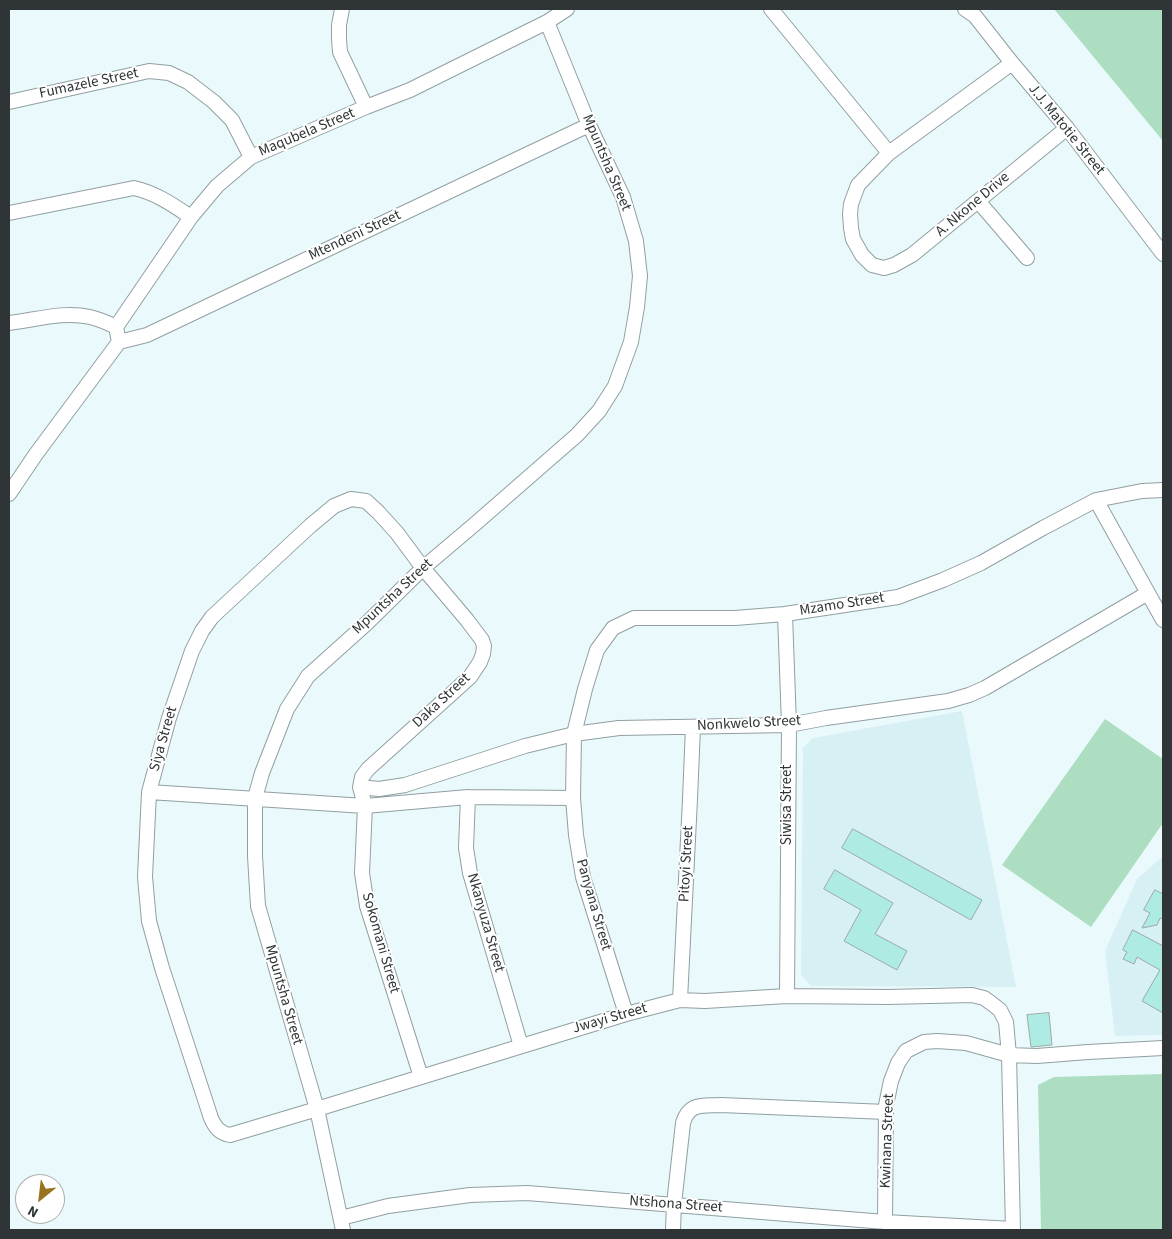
<!DOCTYPE html>
<style>
body{margin:0}
#map{position:relative;width:1172px;height:1239px;overflow:hidden;background:#eafafc;font-family:"Source Sans 3",sans-serif}
canvas{display:block}
.frame{position:absolute;inset:0;border:10px solid #2f3536;pointer-events:none}
.north{position:absolute;left:15px;top:1174px;width:50px;height:50px;box-sizing:border-box;background:#fff;border:1px solid #acaeaf;border-radius:50%;rotate:209deg;font-size:14px;font-weight:700;line-height:20px;text-align:center;color:#2f3536}
.north::after{content:'';display:block;margin:auto;width:18px;height:22px;background:#98741e;clip-path:polygon(50% 0,100% 100%,50% 72%,0 100%)}
</style>
<div id="map">
<canvas width="1172" height="1239"></canvas>
<div class="frame"></div>
<div class="north">N</div>
</div>
<script>
const g = document.querySelector('canvas').getContext('2d');
g.lineJoin = 'round';
function paint(path, color) { g.fillStyle = color; g.fill(path, 'evenodd'); }
function stroke(path, color, width, dash) { g.strokeStyle = color; g.lineWidth = width; g.lineCap = dash ? 'butt' : 'round'; g.setLineDash(dash || []); g.stroke(path); }
function write(font, color, halo, rows, align = 'center') {
  g.font = font + ' "Source Sans 3",sans-serif'; g.lineWidth = 4; g.setLineDash([]); g.textBaseline = 'middle'; g.strokeStyle = halo; g.fillStyle = color; for (const [text, x, y, turn = 0] of rows) {
    g.save(); g.translate(x, y); g.rotate((+turn || 0) * Math.PI / 180); g.textAlign = isNaN(turn) ? turn : align; if (halo) g.strokeText(text, 0, 0); g.fillText(text, 0, 0); g.restore();
  }
}
paint(new Path2D(`
 M 962,711 L 1016,987 L 811,986 L 801,975 L 803,748 L 813,738 Z
 M 1163,856 L 1163,1035 L 1115,1036 L 1105,951 L 1137,879 Z`), '#d7f0f4');
paint(new Path2D(`
 M 1054,9 L 1163,9 L 1163,141 Z
 M 1105,719 L 1163,759 L 1163,823 L 1091,927 L 1002,865 Z
 M 1163,1074 L 1163,1230 L 1041,1230 L 1038,1085 L 1054,1077 Z`), '#addec2');
const building = new Path2D(`
 M 853,829 L 982,900 L 971,920 L 842,848 Z
 M 835,870 L 893,903 L 875,934 L 907,951 L 897,970 L 844,941 L 861,910 L 824,889 Z
 M 1155,890 L 1163,894 L 1163,919 L 1160,918 L 1157,925 L 1142,928 L 1150,913 L 1144,910 Z
 M 1133,930 L 1163,946 L 1163,1013 L 1142,1001 L 1160,970 L 1137,957 L 1134,964 L 1123,959 L 1127,952 L 1123,950 Z
 M 1049,1013 L 1052,1045 L 1031,1047 L 1027,1015 Z`);
paint(building, '#aeece3');
stroke(building, '#9caaa8', 1);
const street = new Path2D(`
 M 342,9 L 339,25 L 339,39 L 340,52 L 366,107
 M 771,9 L 889,153
 M 965,9 L 975,16 L 1012,63 L 1067,128 L 1163,254
 M 1012,63 L 889,153 L 858,185 L 851,204 L 850,214 L 851,228 L 853,239 L 862,255 L 872,265 L 884,268 L 894,265 L 912,255 L 1067,128
 M 9,102 L 149,71 L 169,73 L 188,82 L 214,102 L 232,120 L 251,157
 M 978,201 L 1027,258
 M 9,213 L 134,188 C 156,193 173,205 191,217
 M 9,323 C 36,320 63,311 90,317 C 99,319 108,323 116,327
 M 119,342 L 116,327 L 191,217 L 217,186 L 251,157 L 366,107 L 410,90 L 547,22 L 567,9
 M 119,342 L 147,335 L 589,125
 M 9,494 L 36,454 L 119,342
 M 1096,500 L 1163,620
 M 785,614 L 789,725 L 787,996
 M 360,787 L 379,789 L 405,785 L 525,746 L 574,734 L 619,728 L 789,725 L 826,718 L 948,701 L 969,695 L 985,688 L 1148,593
 M 149,792 L 365,806 L 468,797 L 573,798
 M 468,797 L 466,848 L 470,873 L 521,1046
 M 680,1000 L 690,799 L 693,727
 M 626,1014 L 583,877 L 576,835 L 573,798 L 574,734 L 585,689 L 597,650 L 613,628 L 634,618 L 735,618 L 785,614 L 898,597 L 943,580 L 981,563 L 1043,528 L 1096,500 L 1142,491 L 1163,490
 M 421,1077 L 367,906 L 362,873 L 365,806 L 360,787 L 362,777 L 368,769 L 470,677 L 480,662 L 483,654 L 484,646 L 482,640 L 467,620 L 423,568 L 397,533 L 378,512 L 366,501 L 351,499 L 334,506 L 310,526 L 212,617 L 202,631 L 192,651 L 169,718 L 149,792 L 145,877 L 149,921 L 162,968 L 211,1118 C 215,1127 219,1133 230,1135 L 317,1109 L 626,1014 L 680,1000 L 705,1001 L 787,996 L 888,997 L 972,995 L 984,998 L 991,1003 L 1000,1010 L 1006,1022 L 1009,1055 L 1013,1230
 M 341,1218 L 388,1206 L 470,1195 L 527,1193 L 885,1222 L 1013,1229
 M 885,1222 L 886,1105 L 891,1081 L 898,1063 L 906,1051 L 924,1042 L 937,1041 L 966,1043 L 1009,1055 L 1037,1056 L 1088,1052 L 1163,1048
 M 343,1230 L 317,1109 L 258,906 L 255,856 L 255,798 L 262,773 L 287,709 L 308,676 L 367,623 L 423,568 L 475,524 L 577,435 L 599,411 L 615,386 L 631,342 L 637,307 L 640,276 L 636,241 L 623,197 L 589,125 L 547,22
 M 673,1230 L 674,1204 L 683,1123 C 689,1102 703,1106 721,1105 L 886,1112`);
stroke(street, '#919fa2', 16);
stroke(street, '#fff', 14);
write('15px', '#2f3536', '#fff', [
 ["Fumazele Street",89,84,-12],
 ["J.J. Matotie Street",1066,130,51],
 ["Maqubela Street",307,133,-23],
 ["Mpuntsha Street",606,163,67],
 ["A. Nkone Drive",973,205,-40],
 ["Mtendeni Street",355,236,-25],
 ["Mpuntsha Street",393,597,-43],
 ["Mzamo Street",842,605,-9],
 ["Daka Street",442,701,-43],
 ["Nonkwelo Street",749,724,-3],
 ["Siya Street",164,739,-74],
 ["Siwisa Street",788,805,-90],
 ["Pitoyi Street",687,864,-87],
 ["Panyana Street",593,905,74],
 ["Nkanyuza Street",485,923,74],
 ["Sokomani Street",380,943,74],
 ["Mpuntsha Street",283,995,74],
 ["Jwayi Street",610,1019,-16],
 ["Kwinana Street",888,1141,-88],
 ["Ntshona Street",676,1205,4]
]);
</script>
